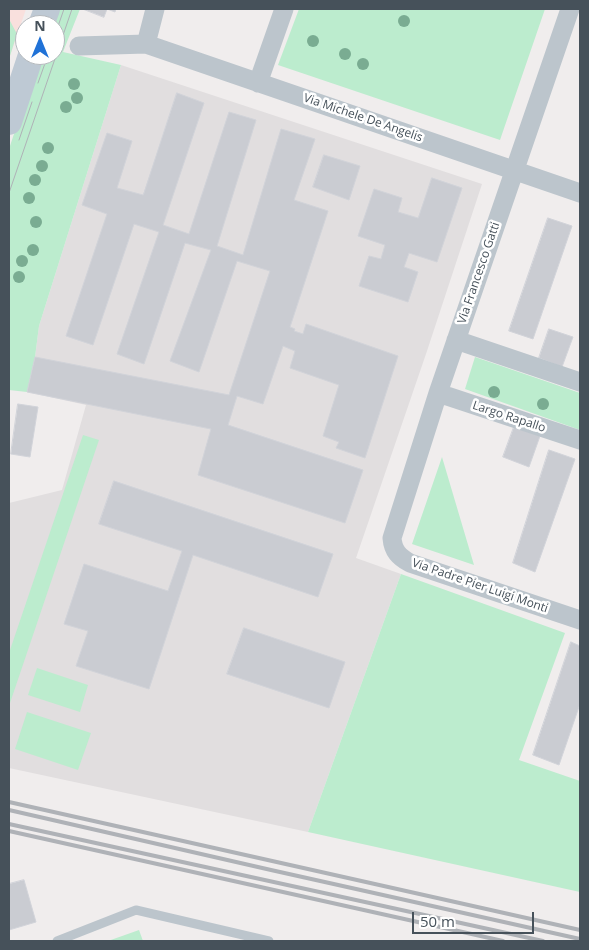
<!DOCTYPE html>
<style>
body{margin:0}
#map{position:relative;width:589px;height:950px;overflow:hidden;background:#f0eded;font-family:"Open Sans",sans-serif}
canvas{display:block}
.frame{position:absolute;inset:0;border:10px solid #46515a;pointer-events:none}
.north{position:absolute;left:15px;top:15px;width:50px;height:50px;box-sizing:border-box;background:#fff;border:1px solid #b5b9bd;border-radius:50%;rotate:0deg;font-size:14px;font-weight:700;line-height:20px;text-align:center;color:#46515a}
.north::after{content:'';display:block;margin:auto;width:18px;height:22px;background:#2072d7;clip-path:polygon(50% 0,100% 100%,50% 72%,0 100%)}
.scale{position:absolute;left:412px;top:912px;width:122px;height:22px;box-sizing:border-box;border:2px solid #46515a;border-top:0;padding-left:6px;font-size:15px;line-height:18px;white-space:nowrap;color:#46515a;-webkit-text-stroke:4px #fff;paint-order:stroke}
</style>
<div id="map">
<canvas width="589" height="950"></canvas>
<div class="frame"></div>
<div class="north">N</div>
<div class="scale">50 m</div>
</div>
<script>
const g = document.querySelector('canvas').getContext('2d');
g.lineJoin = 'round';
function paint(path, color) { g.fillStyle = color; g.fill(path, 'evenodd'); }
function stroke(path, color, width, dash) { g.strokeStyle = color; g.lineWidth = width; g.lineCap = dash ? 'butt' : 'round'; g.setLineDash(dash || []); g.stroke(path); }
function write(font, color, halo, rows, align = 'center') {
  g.font = font + ' "Open Sans",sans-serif'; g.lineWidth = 5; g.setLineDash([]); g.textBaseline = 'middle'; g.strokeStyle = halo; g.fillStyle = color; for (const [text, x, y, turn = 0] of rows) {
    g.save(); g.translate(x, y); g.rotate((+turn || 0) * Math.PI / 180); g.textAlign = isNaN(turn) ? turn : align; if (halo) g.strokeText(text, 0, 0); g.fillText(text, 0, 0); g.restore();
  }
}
paint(new Path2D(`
 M 121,65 L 482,184 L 427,351 L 356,558 L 401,574 L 308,832 L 9,768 L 9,503 L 62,490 L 86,405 L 27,392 L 35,357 L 39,326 Z`), '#e1dedf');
paint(new Path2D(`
 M 9,9 L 26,9 L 9,59 Z`), '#f9e0dd');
paint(new Path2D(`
 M 56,9 L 80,9 L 63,52 L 121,65 L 39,326 L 35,357 L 27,392 L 9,390 L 9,149 L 40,55 L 55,55 Z
 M 299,9 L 545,9 L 500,140 L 278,65 Z
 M 9,19 L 17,34 L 9,59 Z
 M 475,357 L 580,393 L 580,430 L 465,389 Z
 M 83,435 L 99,440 L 9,706 L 9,653 Z
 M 442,457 L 474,565 L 412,544 Z
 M 401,574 L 565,633 L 519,760 L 580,781 L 580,892 L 308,832 Z
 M 37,668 L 88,685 L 80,712 L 28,695 Z
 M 27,712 L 91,733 L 78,770 L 15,749 Z
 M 139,930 L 143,941 L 108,941 Z`), '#bcecce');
const building = new Path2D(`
 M 83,9 L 116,9 L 115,12 L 107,9 L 104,17 Z
 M 177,93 L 204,103 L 163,225 L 189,234 L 229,112 L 256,120 L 217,246 L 243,255 L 281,129 L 315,139 L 294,200 L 328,211 L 290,327 L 295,329 L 294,331 L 303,334 L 306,324 L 398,356 L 365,458 L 336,448 L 339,442 L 323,436 L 339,385 L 290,368 L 295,351 L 283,346 L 263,404 L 237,396 L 228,425 L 363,470 L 345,523 L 198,475 L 211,429 L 27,392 L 35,357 L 229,395 L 270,271 L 237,261 L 199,372 L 170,361 L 211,250 L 185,243 L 144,364 L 117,354 L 159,232 L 134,224 L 93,345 L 66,336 L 107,214 L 82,205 L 107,133 L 132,141 L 117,188 L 143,195 Z
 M 324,155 L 360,166 L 349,200 L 313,187 Z
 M 432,178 L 462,188 L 437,262 L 409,253 L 404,267 L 418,272 L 408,302 L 359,286 L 369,256 L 381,259 L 385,245 L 358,236 L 374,189 L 402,198 L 398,212 L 418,218 Z
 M 548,218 L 572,226 L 533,339 L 509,331 Z
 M 549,329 L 573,337 L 562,367 L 539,358 Z
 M 18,404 L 38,407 L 30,457 L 11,454 Z
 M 514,427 L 540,436 L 529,467 L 503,457 Z
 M 549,450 L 575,459 L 535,572 L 513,563 Z
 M 114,481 L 333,554 L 318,597 L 193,555 L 149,689 L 76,666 L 88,631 L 64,624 L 84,564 L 168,591 L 182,551 L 99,524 Z
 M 244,628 L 345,662 L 329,708 L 227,674 Z
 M 571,642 L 580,646 L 580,704 L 559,765 L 533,755 Z
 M 24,880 L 36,922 L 9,930 L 9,884 Z`);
paint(building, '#caccd2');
stroke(building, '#d1d3d9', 1);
stroke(new Path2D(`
 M 57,941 L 136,910 L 269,941`), '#bcc5cc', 9);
stroke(new Path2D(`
 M 570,9 L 438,393 L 392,538 C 393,551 399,557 410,563 L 580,620
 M 146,44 L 155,9
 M 79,46 L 146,44 L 580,193
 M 258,83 L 284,9
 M 456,340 L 580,382
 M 438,393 L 580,440`), '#bcc5cc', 19);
stroke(new Path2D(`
 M 41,25 L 47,9
 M 9,122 L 31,55`), '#bec9d4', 26);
stroke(new Path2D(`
 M 55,35 L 64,9
 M 38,83 L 48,55
 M 19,140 L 32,102
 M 9,193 L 72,9`), '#afb2b7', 1);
stroke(new Path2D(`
 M 9,802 L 580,930
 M 9,810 L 271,870 L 580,939
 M 9,824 L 543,941
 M 9,831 L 503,941`), '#afb2b7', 4);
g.fillStyle = '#7aac92';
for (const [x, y] of [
 [404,21],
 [313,41],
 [345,54],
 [363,64],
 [74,84],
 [77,98],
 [66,107],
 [48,148],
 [42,166],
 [35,180],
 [29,198],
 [36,222],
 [33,250],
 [22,261],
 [19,277],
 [494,392],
 [543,404]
]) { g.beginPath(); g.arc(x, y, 6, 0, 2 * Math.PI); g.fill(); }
write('12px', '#46515a', '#fff', [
 ["Via Michele De Angelis",363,118,19],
 ["Via Francesco Gatti",479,273,-71],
 ["Largo Rapallo",509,417,18],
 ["Via Padre Pier Luigi Monti",480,586,19]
]);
</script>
